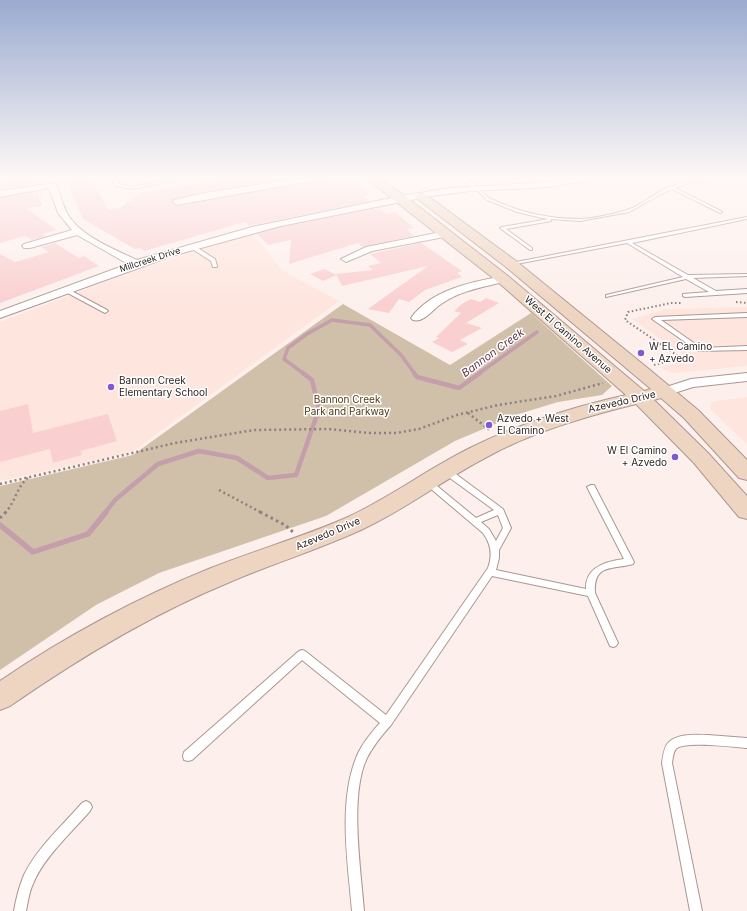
<!DOCTYPE html>
<style>
body{margin:0}
canvas{display:block;background:#fdf0ec}
</style>
<canvas width="747" height="911"></canvas>
<script>
const g = document.querySelector('canvas').getContext('2d');
g.lineJoin = 'round';
function paint(path, color) { g.fillStyle = color; g.fill(path, 'evenodd'); }
function stroke(path, color, width, dash) { g.strokeStyle = color; g.lineWidth = width; g.lineCap = dash ? 'butt' : 'round'; g.setLineDash(dash || []); g.stroke(path); }
function write(font, color, halo, rows, align = 'center') {
  g.font = font + ' Inter,sans-serif'; g.lineWidth = 3; g.setLineDash([]); g.textBaseline = 'middle'; g.strokeStyle = halo; g.fillStyle = color; for (const [text, x, y, turn = 0] of rows) {
    g.save(); g.translate(x, y); g.rotate((+turn || 0) * Math.PI / 180); g.textAlign = isNaN(turn) ? turn : align; if (halo) g.strokeText(text, 0, 0); g.fillText(text, 0, 0); g.restore();
  }
}
paint(new Path2D(`
 M 253,234 L 282,270 L 339,301 L 132,452 L 0,481 L 0,322 L 139,269 Z
 M 747,307 L 747,366 L 675,373 L 664,370 L 660,367 L 689,359 L 632,319 L 666,309 Z
 M 747,397 L 747,444 L 711,410 L 710,407 L 710,404 L 714,401 Z`), '#fee5de');
paint(new Path2D(`
 M 343,304 L 450,365 L 531,313 L 612,386 L 602,395 L 558,402 L 519,414 L 455,441 L 326,516 L 159,573 L 96,605 L 0,670 L 0,486 L 133,455 Z`), '#d0c0aa');
stroke(new Path2D(`
 M 304,374 L 284,359 L 288,348 L 307,334 L 332,320 L 370,325 L 401,355 L 415,374
 M 478,374 L 537,332`), '#c59eab', 3.5);
stroke(new Path2D(`
 M 414,373 L 417,377 L 459,388 L 480,373
 M 105,513 L 115,500 L 158,464 L 199,451 L 237,458 L 268,478 L 296,475 L 319,409 L 312,380 L 303,373`), '#c59eab', 4.5);
stroke(new Path2D(`
 M 0,525 L 33,552 L 88,534 L 106,512`), '#c59eab', 5.5);
paint(new Path2D(`
 M 21,178 L 32,178 L 34,184 L 0,189 L 0,181 Z
 M 76,178 L 88,178 L 90,181 L 92,180 L 108,210 L 120,208 L 141,193 L 233,178 L 294,178 L 204,192 L 174,199 L 172,202 L 177,206 L 315,181 L 320,178 L 324,178 L 325,183 L 351,180 L 370,194 L 363,196 L 370,201 L 249,226 L 245,222 L 144,251 L 140,248 L 135,249 L 83,219 L 66,179 Z
 M 37,192 L 42,206 L 26,208 L 57,230 L 42,234 L 46,236 L 32,240 L 25,236 L 0,243 L 0,198 Z
 M 379,208 L 387,214 L 395,212 L 414,228 L 407,229 L 413,236 L 362,247 L 358,243 L 289,264 L 291,240 L 268,245 L 257,234 L 281,227 Z
 M 55,243 L 79,258 L 84,256 L 99,266 L 0,303 L 0,254 L 15,262 L 49,252 L 41,247 Z
 M 421,243 L 462,271 L 457,273 L 462,277 L 425,290 L 409,302 L 399,299 L 389,313 L 368,309 L 428,266 L 342,286 L 336,274 L 373,270 L 368,266 L 381,263 L 370,254 Z
 M 324,269 L 337,275 L 323,281 L 310,274 Z
 M 486,298 L 499,303 L 466,323 L 482,328 L 460,340 L 468,344 L 452,352 L 432,342 L 439,338 L 436,337 L 461,313 L 454,311 L 462,304 L 471,299 L 480,302 Z
 M 28,404 L 33,433 L 108,414 L 117,441 L 81,451 L 82,455 L 53,463 L 50,449 L 0,462 L 0,411 Z`), '#facfd0');
const lane = new Path2D(`
 M 112,178 L 116,178 L 119,184 L 132,187 L 181,178 L 187,178 L 132,189 L 116,186 Z
 M 459,178 C 471,176 481,194 491,199 C 518,212 549,219 579,219 C 591,219 615,214 627,210 C 639,206 650,197 661,191 C 679,182 707,176 726,178 L 690,183 L 675,188 L 721,211 L 722,212 L 720,213 L 672,189 L 665,192 L 629,212 L 580,221 L 550,219 L 551,220 L 551,221 L 506,229 L 532,248 L 532,250 L 530,250 L 500,228 L 502,227 L 549,219 L 542,218 L 517,212 L 487,200 L 476,189 Z
 M 747,217 L 747,219 L 632,243 L 688,275 L 747,274 L 747,276 L 693,278 L 716,291 L 747,289 L 747,293 L 685,297 L 683,296 L 683,294 L 709,292 L 686,279 L 606,297 L 606,295 L 683,277 L 627,243 L 511,265 L 509,264 L 511,263 Z
 M 189,245 L 193,245 L 215,259 L 217,266 L 217,267 L 213,267 L 211,261 L 189,247 Z
 M 66,288 L 107,310 L 108,311 L 105,313 L 103,312 L 64,291 L 63,290 Z
 M 747,313 L 747,317 L 661,320 L 701,348 L 747,346 L 747,350 L 698,351 L 652,319 L 655,317 Z
 M 443,469 L 449,469 L 503,509 L 511,528 L 499,550 L 499,558 L 496,570 L 586,589 C 585,567 607,561 624,559 L 587,487 L 591,485 L 594,485 L 634,562 L 633,564 C 613,570 593,563 595,593 L 618,643 L 616,646 L 613,647 L 610,646 L 588,596 L 492,576 L 391,725 C 382,735 373,746 367,758 C 349,795 361,870 364,911 L 352,911 C 348,863 338,804 356,758 C 361,745 371,733 380,723 L 302,660 L 192,760 L 188,761 L 184,760 L 183,756 L 184,752 L 299,651 L 302,650 L 305,651 L 386,715 L 488,568 C 493,555 491,544 483,533 L 424,483 L 425,481 L 431,481 L 476,518 L 494,510 L 443,473 L 442,471 ZM 498,515 L 503,528 L 496,541 L 489,529 L 481,522 Z
 M 708,735 L 747,738 L 747,748 C 734,747 687,741 677,748 C 673,751 673,758 672,763 L 702,911 L 690,911 L 662,763 C 663,756 664,746 669,742 C 679,733 696,735 708,735 Z
 M 86,801 L 90,803 L 92,807 L 90,811 C 72,832 43,858 33,884 C 29,892 28,902 26,911 L 14,911 C 16,899 19,887 24,875 C 37,848 62,826 82,803 Z`);
const street = new Path2D(`
 M 302,178 L 319,178 L 315,180 L 177,205 L 173,202 L 174,200 L 204,193 Z
 M 578,178 L 593,178 L 589,180 L 550,187 L 470,191 L 431,196 L 281,226 L 172,256 L 0,318 L 0,311 L 128,264 L 77,235 L 30,248 L 24,248 L 22,246 L 24,244 L 72,230 L 58,213 L 49,188 L 0,197 L 0,191 L 55,183 C 61,193 62,205 68,215 C 82,237 114,249 137,260 L 252,227 L 401,196 L 451,188 L 550,182 Z
 M 446,231 L 449,232 L 449,236 L 372,251 L 346,262 L 341,259 L 366,247 Z
 M 503,276 L 507,277 L 508,279 L 507,281 C 484,287 461,290 441,304 C 433,309 424,323 413,320 L 411,318 C 431,290 471,282 503,276 Z
 M 747,373 L 747,381 L 693,387 L 665,396 L 660,395 L 658,392 L 660,389 L 691,379 Z`);
const secondary = new Path2D(`
 M 366,178 L 378,178 L 405,196 L 508,276 L 644,391 L 651,389 L 506,267 L 415,197 L 421,193 L 425,194 L 516,261 L 650,370 L 698,410 L 747,460 L 747,480 L 739,478 L 684,418 L 661,398 L 654,400 L 708,453 L 747,496 L 747,519 L 739,517 L 694,463 L 636,404 C 584,417 532,432 485,458 C 443,480 406,509 363,529 C 320,549 274,563 230,582 C 152,614 79,658 10,706 L 0,710 L 0,681 C 66,636 137,598 211,568 C 256,550 303,537 348,517 C 391,497 429,468 472,447 C 521,423 573,407 626,395 L 498,282 Z`);
stroke(lane, '#ac9792', 2);
stroke(street, '#ac9792', 2);
stroke(secondary, '#ac9792', 2);
stroke(new Path2D(`
 M 736,302 L 747,303
 M 654,365 L 681,358 L 625,320 L 628,312 L 671,303 L 681,303`), '#8b817e', 2, [1.5, 2.5]);
stroke(new Path2D(`
 M 468,413 L 491,431
 M 0,484 L 175,443 L 254,430 L 329,429 L 369,433 L 396,433 L 419,429 L 457,415 L 498,405 L 556,396 L 603,383
 M 219,490 L 262,513
 M 5,513 C 15,503 17,486 28,478`), '#8b817e', 2.5, [2, 3]);
stroke(new Path2D(`
 M 260,512 L 285,525 L 293,532
 M 0,518 L 6,512`), '#8b817e', 3, [2.5, 3.5]);
paint(lane, '#fff');
paint(street, '#fff');
paint(secondary, '#eed5c1');
const sky = g.createLinearGradient(0, 0, 0, 305);
sky.addColorStop(0, '#9aabd0');
sky.addColorStop(0.58, '#fef8f6');
sky.addColorStop(1, '#fef8f600');
g.fillStyle = sky;
g.fillRect(0, 0, 747, 305);
for (const [x, y, r, color] of [
 [641,353,4,"#8258d1"],
 [111,387,4,"#8258d1"],
 [489,425,4,"#8258d1"],
 [675,457,4,"#8258d1"]
]) { const dot = new Path2D(); dot.arc(x, y, r, 0, 2 * Math.PI); g.fillStyle = color; g.fill(dot); stroke(dot, '#fff', 1.5); }
write('9px', '#271f1d', '#fff', [
 ["Millcreek Drive",150,260,-18]
]);
write('10px', '#271f1d', '#fff', [
 ["West El Camino Avenue",568,335,41],
 ["Azevedo Drive",622,402,-13],
 ["Azevedo Drive",328,534,-23]
]);
write('10px', '#271f1d', '#fff', [
 ["W EL Camino",649,347],
 ["+ Azvedo",649,359],
 ["Bannon Creek",119,381],
 ["Elementary School",119,393],
 ["Azvedo + West",497,419],
 ["El Camino",497,431],
 ["W El Camino",667,451,"right"],
 ["+ Azvedo",667,463,"right"]
], 'left');
write('10px', '#503811', '#fff', [
 ["Bannon Creek",347,400],
 ["Park and Parkway",347,412]
]);
write('italic 11px', '#663247', '#fff', [
 ["Bannon Creek",493,353,-36]
]);
</script>
